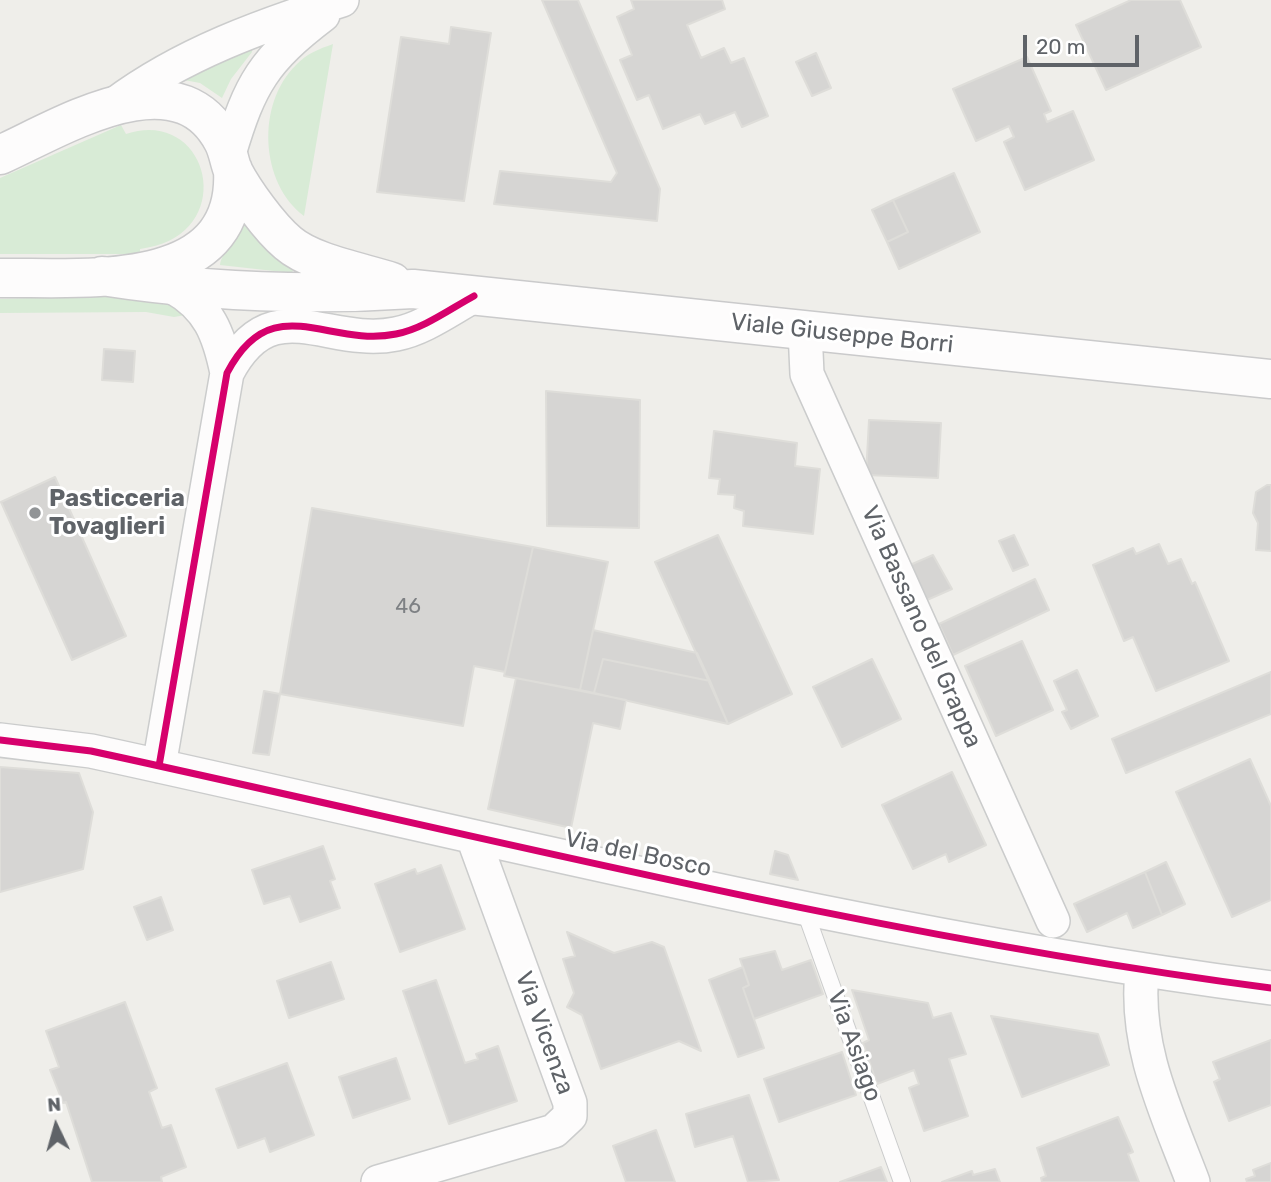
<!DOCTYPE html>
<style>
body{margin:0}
#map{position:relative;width:1271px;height:1182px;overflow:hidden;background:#efeeea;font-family:Rubik,sans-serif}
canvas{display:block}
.north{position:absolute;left:21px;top:1091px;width:70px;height:70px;-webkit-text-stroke:5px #fff;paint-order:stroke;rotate:355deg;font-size:19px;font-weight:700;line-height:28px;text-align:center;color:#5f6368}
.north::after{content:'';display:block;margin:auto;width:24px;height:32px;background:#5f6368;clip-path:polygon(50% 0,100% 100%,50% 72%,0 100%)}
.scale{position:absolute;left:1023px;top:35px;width:116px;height:32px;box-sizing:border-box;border:4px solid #5f6368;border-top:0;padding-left:9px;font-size:21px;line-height:24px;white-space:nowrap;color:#5f6368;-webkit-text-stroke:5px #fff;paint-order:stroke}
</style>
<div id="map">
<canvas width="1271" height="1182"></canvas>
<div class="north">N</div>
<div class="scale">20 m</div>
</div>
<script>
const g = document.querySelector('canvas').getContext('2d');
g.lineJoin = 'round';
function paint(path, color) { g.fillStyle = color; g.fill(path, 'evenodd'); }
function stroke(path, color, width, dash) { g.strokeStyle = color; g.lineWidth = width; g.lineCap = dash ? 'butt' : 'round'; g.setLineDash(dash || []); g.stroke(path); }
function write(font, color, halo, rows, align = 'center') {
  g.font = font + ' Rubik,sans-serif'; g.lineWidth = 6; g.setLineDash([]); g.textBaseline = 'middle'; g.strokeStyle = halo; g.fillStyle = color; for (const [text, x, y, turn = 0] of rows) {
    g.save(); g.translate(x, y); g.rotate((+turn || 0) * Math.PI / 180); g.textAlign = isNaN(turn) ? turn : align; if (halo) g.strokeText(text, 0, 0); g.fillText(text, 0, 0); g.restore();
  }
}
paint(new Path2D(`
 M 333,44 L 304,216 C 260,183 256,104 296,65 C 306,54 319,49 333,44 Z
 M 252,48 L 252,52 L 231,79 L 222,98 L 200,83 L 184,80 L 181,75 Z
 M 121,125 L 126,134 C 211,106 241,237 140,249 L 140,254 L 0,254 L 0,178 Z
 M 247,225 L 294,267 L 292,273 L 220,265 C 221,253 238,239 243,226 Z
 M 84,296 L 159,297 L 192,314 L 174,317 L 146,312 L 0,313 L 0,299 Z`), '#d8ebd6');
const building = new Path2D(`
 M 542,0 L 578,0 L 660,189 L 657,221 L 494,204 L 500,171 L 611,182 L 617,173 Z
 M 631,0 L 722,0 L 725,9 L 687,25 L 701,58 L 724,48 L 731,63 L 744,58 L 768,116 L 742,127 L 735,112 L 705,124 L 700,114 L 663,129 L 649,95 L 637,100 L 620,60 L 632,55 L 617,17 L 634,9 Z
 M 1131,0 L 1180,0 L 1201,47 L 1106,90 L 1076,25 Z
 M 451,27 L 491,33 L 464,201 L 377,192 L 401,37 L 449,44 Z
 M 816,53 L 831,88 L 812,96 L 796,62 Z
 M 1027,57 L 1051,111 L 1044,114 L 1047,122 L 1073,111 L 1094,160 L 1025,190 L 1004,142 L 1014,137 L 1009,126 L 976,141 L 953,89 Z
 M 954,173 L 980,232 L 899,269 L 887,242 L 908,232 L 893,200 Z
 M 893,200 L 908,232 L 887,242 L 872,210 Z
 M 104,349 L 135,351 L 133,382 L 102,380 Z
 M 546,391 L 640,400 L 639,528 L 547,526 Z
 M 869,420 L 941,423 L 938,478 L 866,475 Z
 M 714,431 L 797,443 L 795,466 L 820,469 L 813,534 L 743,526 L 744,511 L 734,508 L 735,495 L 718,494 L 720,479 L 709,478 Z
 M 55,477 L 126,636 L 72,660 L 1,502 Z
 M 1267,485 L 1271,485 L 1271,551 L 1256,550 L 1258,523 L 1253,513 L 1256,492 Z
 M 312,508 L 533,547 L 505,672 L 474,666 L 463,726 L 280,694 Z
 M 718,535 L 792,694 L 728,724 L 655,562 Z
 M 1014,535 L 1028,565 L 1013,571 L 999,541 Z
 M 1159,544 L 1168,564 L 1181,559 L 1192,584 L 1195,582 L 1229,661 L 1156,691 L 1133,637 L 1124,641 L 1093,565 L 1133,548 L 1136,554 Z
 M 533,547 L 608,562 L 580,690 L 504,676 Z
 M 933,555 L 952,589 L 927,600 L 910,565 Z
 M 1035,579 L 1049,610 L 953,655 L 939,624 Z
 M 593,630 L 697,653 L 710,681 L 603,659 L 594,693 L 580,690 Z
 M 1022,641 L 1053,710 L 996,736 L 965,666 Z
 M 603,659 L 710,681 L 728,724 L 594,693 Z
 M 872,659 L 901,719 L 842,747 L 813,687 Z
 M 1077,670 L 1098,716 L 1071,729 L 1062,712 L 1067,710 L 1054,681 Z
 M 1271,672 L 1271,714 L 1126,773 L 1112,739 Z
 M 516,678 L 626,700 L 620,729 L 593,723 L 571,828 L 488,809 Z
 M 264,691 L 280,694 L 269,755 L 253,753 Z
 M 1250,759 L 1271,806 L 1271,900 L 1232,917 L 1176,792 Z
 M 0,767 L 79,773 L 93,812 L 83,869 L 0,892 Z
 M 952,772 L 986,845 L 949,862 L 946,854 L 913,869 L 882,805 Z
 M 323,846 L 335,879 L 330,881 L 340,908 L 300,922 L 290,896 L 264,904 L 252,870 Z
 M 775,851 L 788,855 L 798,880 L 770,874 Z
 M 1166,862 L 1185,904 L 1162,915 L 1145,872 Z
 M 441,865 L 465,929 L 400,952 L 375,884 L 415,869 L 417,874 Z
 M 1145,872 L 1162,915 L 1133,928 L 1127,913 L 1087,932 L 1074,904 Z
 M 161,897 L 173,930 L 147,940 L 134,907 Z
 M 567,932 L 614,953 L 652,942 L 664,947 L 701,1051 L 679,1041 L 601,1069 L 582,1015 L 567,1007 L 574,993 L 563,959 L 575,956 Z
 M 775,951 L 782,970 L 811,960 L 823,994 L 754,1019 L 743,988 L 749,985 L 740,959 Z
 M 331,962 L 344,999 L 289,1018 L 277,981 Z
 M 743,967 L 749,985 L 743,988 L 764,1048 L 738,1057 L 709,980 Z
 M 436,980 L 465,1063 L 478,1059 L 476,1054 L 498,1046 L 517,1101 L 449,1124 L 403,991 Z
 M 852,990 L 928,1003 L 933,1018 L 951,1013 L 966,1054 L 949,1059 L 968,1116 L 924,1131 L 909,1088 L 919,1084 L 914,1070 L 877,1084 L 863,1043 L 869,1040 Z
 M 125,1002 L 157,1088 L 149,1092 L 162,1128 L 171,1125 L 186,1167 L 161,1177 L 162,1182 L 92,1182 L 66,1102 L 63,1103 L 50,1070 L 59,1067 L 46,1031 Z
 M 991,1016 L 1098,1034 L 1109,1065 L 1022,1097 Z
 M 1271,1040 L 1271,1105 L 1229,1121 L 1214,1082 L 1220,1079 L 1213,1062 Z
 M 842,1052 L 856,1095 L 779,1122 L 764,1079 Z
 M 396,1058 L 410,1099 L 353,1118 L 339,1077 Z
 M 287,1063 L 314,1135 L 270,1152 L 265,1138 L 238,1148 L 216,1089 Z
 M 749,1095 L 779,1180 L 748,1182 L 733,1136 L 695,1147 L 686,1114 Z
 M 1118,1117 L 1133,1152 L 1128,1154 L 1139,1182 L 1042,1182 L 1041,1178 L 1046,1176 L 1037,1148 Z
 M 656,1130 L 675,1182 L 626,1182 L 613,1146 Z
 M 1271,1163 L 1271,1182 L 1247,1182 L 1246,1179 L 1255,1176 L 1253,1170 Z
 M 881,1167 L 887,1182 L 840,1182 Z
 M 995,1169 L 1000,1182 L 942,1182 L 972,1171 L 973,1175 Z`);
paint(building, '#d6d5d3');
stroke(building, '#deddd9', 2);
const lane = new Path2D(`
 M 805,911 L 902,1182`);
const street = new Path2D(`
 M 115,104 C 182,54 263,25 342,0
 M 229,154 C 250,83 264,60 323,15
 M 173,287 C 209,307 219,334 227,373
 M 805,330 L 807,374 L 1053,921
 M 0,740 L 91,751 C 483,836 872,936 1271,988
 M 159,766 L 227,373 C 272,287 327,348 396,334 C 423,329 450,309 474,296
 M 1142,971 C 1134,1047 1167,1113 1193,1182
 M 378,1182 L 554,1131 L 570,1116 L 570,1103 L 473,837`);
const secondary = new Path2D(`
 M 0,155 C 62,127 177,54 223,141 C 228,150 229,161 233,171 C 244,192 269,227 288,243 C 311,263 361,272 392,282
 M 102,276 C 205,292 309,296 413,289 L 1271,379
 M 0,278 C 84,277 240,294 233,170`);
stroke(lane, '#cbcccc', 18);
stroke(street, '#cbcccc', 36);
stroke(secondary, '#cacacb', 41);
stroke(lane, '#fdfcfc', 16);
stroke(street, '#fdfcfc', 33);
stroke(secondary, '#fdfcfc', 38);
stroke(new Path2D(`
 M 0,740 L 91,751 C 483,836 872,936 1271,988
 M 159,766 L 227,373 C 272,287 327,348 396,334 C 423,329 450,309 474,296`), '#d6006c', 7);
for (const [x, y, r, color] of [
 [35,513,7,"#919496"]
]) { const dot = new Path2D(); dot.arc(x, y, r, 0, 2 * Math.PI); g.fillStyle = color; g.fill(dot); stroke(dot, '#fff', 2.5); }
write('21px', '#7e8184', null, [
 ["46",408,607]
]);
write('24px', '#5f6368', '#fff', [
 ["Viale Giuseppe Borri",842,334,6],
 ["Via Bassano del Grappa",921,627,66],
 ["Via del Bosco",638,854,12],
 ["Via Vicenza",544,1033,70],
 ["Via Asiago",854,1046,70]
]);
write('bold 24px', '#5f6368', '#fff', [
 ["Pasticceria",49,499],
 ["Tovaglieri",49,527]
], 'left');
</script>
